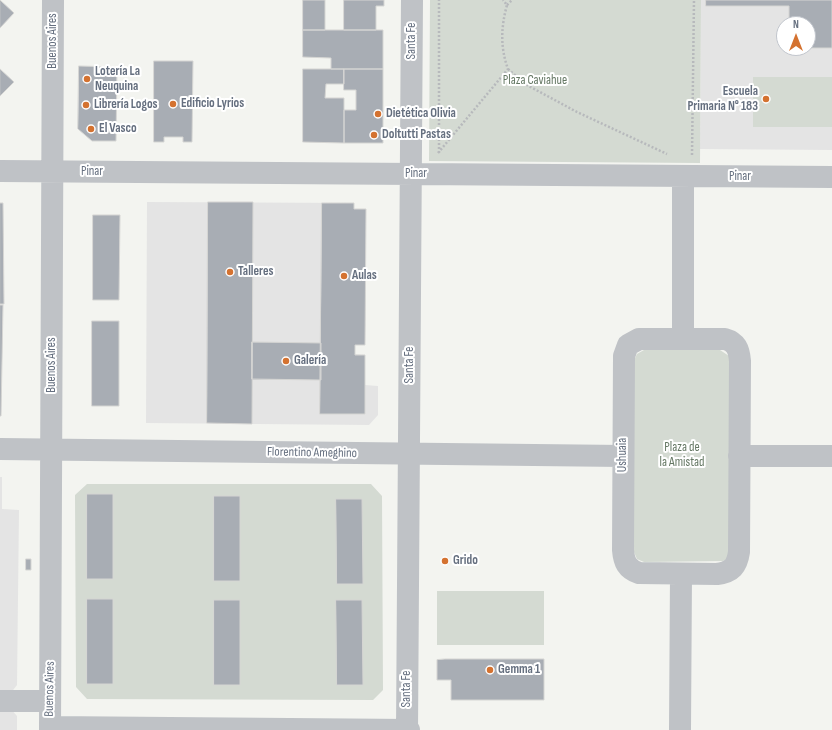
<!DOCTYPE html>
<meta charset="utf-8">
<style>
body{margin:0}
#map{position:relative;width:832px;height:730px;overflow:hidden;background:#f3f4f0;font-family:"Sofia Sans Condensed",sans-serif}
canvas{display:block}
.north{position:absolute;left:776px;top:16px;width:40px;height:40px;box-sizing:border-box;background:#fff;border:1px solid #c1c5cc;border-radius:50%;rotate:0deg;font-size:11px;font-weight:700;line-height:16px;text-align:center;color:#656f7f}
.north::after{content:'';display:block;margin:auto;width:14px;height:18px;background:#d47230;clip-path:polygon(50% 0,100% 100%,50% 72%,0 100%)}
</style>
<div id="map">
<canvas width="832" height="730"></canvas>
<div class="north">N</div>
</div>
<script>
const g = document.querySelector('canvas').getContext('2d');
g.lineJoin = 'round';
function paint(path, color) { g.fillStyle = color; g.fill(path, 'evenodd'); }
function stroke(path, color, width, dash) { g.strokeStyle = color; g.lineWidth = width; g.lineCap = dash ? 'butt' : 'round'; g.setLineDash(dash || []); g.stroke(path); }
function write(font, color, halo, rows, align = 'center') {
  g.font = font + ' "Sofia Sans Condensed",sans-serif'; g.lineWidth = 4; g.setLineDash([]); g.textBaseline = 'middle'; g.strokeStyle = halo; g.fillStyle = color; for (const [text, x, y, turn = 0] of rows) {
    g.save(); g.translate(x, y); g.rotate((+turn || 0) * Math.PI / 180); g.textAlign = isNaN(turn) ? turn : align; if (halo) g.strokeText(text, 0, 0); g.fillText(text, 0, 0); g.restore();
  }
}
paint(new Path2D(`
 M 701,0 L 832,0 L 832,150 L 700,149 ZM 784,24 L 808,24 L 808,48 L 784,48 Z
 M 147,202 L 354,203 L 354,209 L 366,209 L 365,345 L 355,345 L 355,354 L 365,355 L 365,385 L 378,386 L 378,415 L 369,425 L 146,423 Z
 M 0,477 L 2,477 L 2,509 L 19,510 L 17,685 L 10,694 L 0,694 Z
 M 0,708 L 10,708 L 17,716 L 17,730 L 0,730 Z`), '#e4e4e4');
paint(new Path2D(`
 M 430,0 L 701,0 L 700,163 L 429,161 Z
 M 753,77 L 832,77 L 832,127 L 753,127 Z
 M 644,350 L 720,350 L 729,356 L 730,548 L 727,559 L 723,561 L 644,562 L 637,559 L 634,552 L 634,360 L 637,354 Z
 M 87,484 L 371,484 L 382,496 L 383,690 L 373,700 L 87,699 L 76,687 L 75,495 Z
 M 437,591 L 544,591 L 544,645 L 437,645 Z`), '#d4dad2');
const building = new Path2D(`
 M 0,0 L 14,13 L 0,28 Z
 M 303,0 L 325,0 L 325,30 L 303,30 Z
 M 344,0 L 384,0 L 384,6 L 376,6 L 376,30 L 344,30 Z
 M 706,0 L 832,0 L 832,48 L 789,48 L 808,48 L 808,24 L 789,24 L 789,6 L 706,6 Z
 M 303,30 L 383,30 L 383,69 L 331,69 L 331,58 L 303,57 Z
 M 154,61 L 193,61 L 192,142 L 183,142 L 183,137 L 164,137 L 164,142 L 154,142 Z
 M 79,66 L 117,67 L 116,141 L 92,141 L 78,129 Z
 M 0,69 L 14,82 L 0,96 Z
 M 303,69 L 344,69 L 344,84 L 326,84 L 325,98 L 344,98 L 344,143 L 303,142 Z
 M 344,69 L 383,69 L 383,143 L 344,143 L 344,110 L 356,110 L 356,90 L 344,90 Z
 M 208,202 L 253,202 L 252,424 L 207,423 Z
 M 0,203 L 3,203 L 4,304 L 0,304 Z
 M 322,203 L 354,203 L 354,209 L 366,209 L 365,345 L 355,345 L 355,355 L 365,355 L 365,414 L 320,414 Z
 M 93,215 L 120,215 L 119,300 L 93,300 Z
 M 0,305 L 3,305 L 1,416 L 0,416 Z
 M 92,321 L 119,321 L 119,406 L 92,406 Z
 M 252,342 L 321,343 L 321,380 L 252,379 Z
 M 87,494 L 113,494 L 113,579 L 87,579 Z
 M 214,496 L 240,496 L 240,581 L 214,581 Z
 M 336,499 L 362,499 L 363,584 L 337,584 Z
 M 26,559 L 31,559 L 31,570 L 26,570 Z
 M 87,599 L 113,599 L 113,684 L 87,684 Z
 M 214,600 L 240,600 L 240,685 L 214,685 Z
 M 336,600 L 362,600 L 363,685 L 337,685 Z
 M 445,659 L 544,659 L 544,700 L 451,700 L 451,680 L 437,680 L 437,660 Z`);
paint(building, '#a8adb4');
stroke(building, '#d5d5d3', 1);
stroke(new Path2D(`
 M 507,5 L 512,0
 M 508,69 L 525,84 L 577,112 L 667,154
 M 438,153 L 508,69 C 500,47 501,27 507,5 L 503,0
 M 439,153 L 439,0
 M 692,155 L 694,0`), '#b7b9bc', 2.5, [2, 2]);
stroke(new Path2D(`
 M 0,171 L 832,177
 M 639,339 L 725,339 C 736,342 739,349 740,361 L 739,552 C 737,566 732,572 717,574 L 639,573 C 627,569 624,562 623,550 L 624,356 L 628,345 Z
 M 683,339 L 683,176
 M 0,449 L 623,456
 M 739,456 L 832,456
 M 0,701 L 50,701
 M 50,727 L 409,730
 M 50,730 L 53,0
 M 407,730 L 412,0
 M 680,730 L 681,574`), '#bfc2c6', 22);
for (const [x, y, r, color] of [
 [87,79,4,"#d47230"],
 [766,99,4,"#d47230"],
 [173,104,4,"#d47230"],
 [86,105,4,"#d47230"],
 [378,114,4,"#d47230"],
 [91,129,4,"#d47230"],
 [374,135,4,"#d47230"],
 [230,272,4,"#d47230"],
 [344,276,4,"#d47230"],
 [286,361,4,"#d47230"],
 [445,561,4,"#d47230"],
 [490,670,4,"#d47230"]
]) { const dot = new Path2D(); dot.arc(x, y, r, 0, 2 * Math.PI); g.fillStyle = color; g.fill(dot); stroke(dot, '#fff', 1.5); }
write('13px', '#656f7f', '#fff', [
 ["Buenos Aires",53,41,-90],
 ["Santa Fe",412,41,-90],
 ["Pinar",92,172],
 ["Pinar",416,174],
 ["Pinar",740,177],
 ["Buenos Aires",52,365,-90],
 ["Santa Fe",410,365,-90],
 ["Florentino Ameghino",312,453,1],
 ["Ushuaia",623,455,-90],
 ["Buenos Aires",50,689,-89],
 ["Santa Fe",407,689,-90]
]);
write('bold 13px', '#656f7f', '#fff', [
 ["Lotería La",95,72],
 ["Neuquina",95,87],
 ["Escuela",758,92,"right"],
 ["Primaria N° 183",758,107,"right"],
 ["Edificio Lyrios",181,104],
 ["Librería Logos",94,105],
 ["Dietética Olivia",386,114],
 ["El Vasco",99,129],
 ["Doltutti Pastas",382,135],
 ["Talleres",238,272],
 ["Aulas",352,276],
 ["Galería",294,361],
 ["Grido",453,561],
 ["Gemma 1",498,670]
], 'left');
write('13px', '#647763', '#fff', [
 ["Plaza Caviahue",535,81],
 ["Plaza de",682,448],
 ["la Amistad",682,463]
]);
</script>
